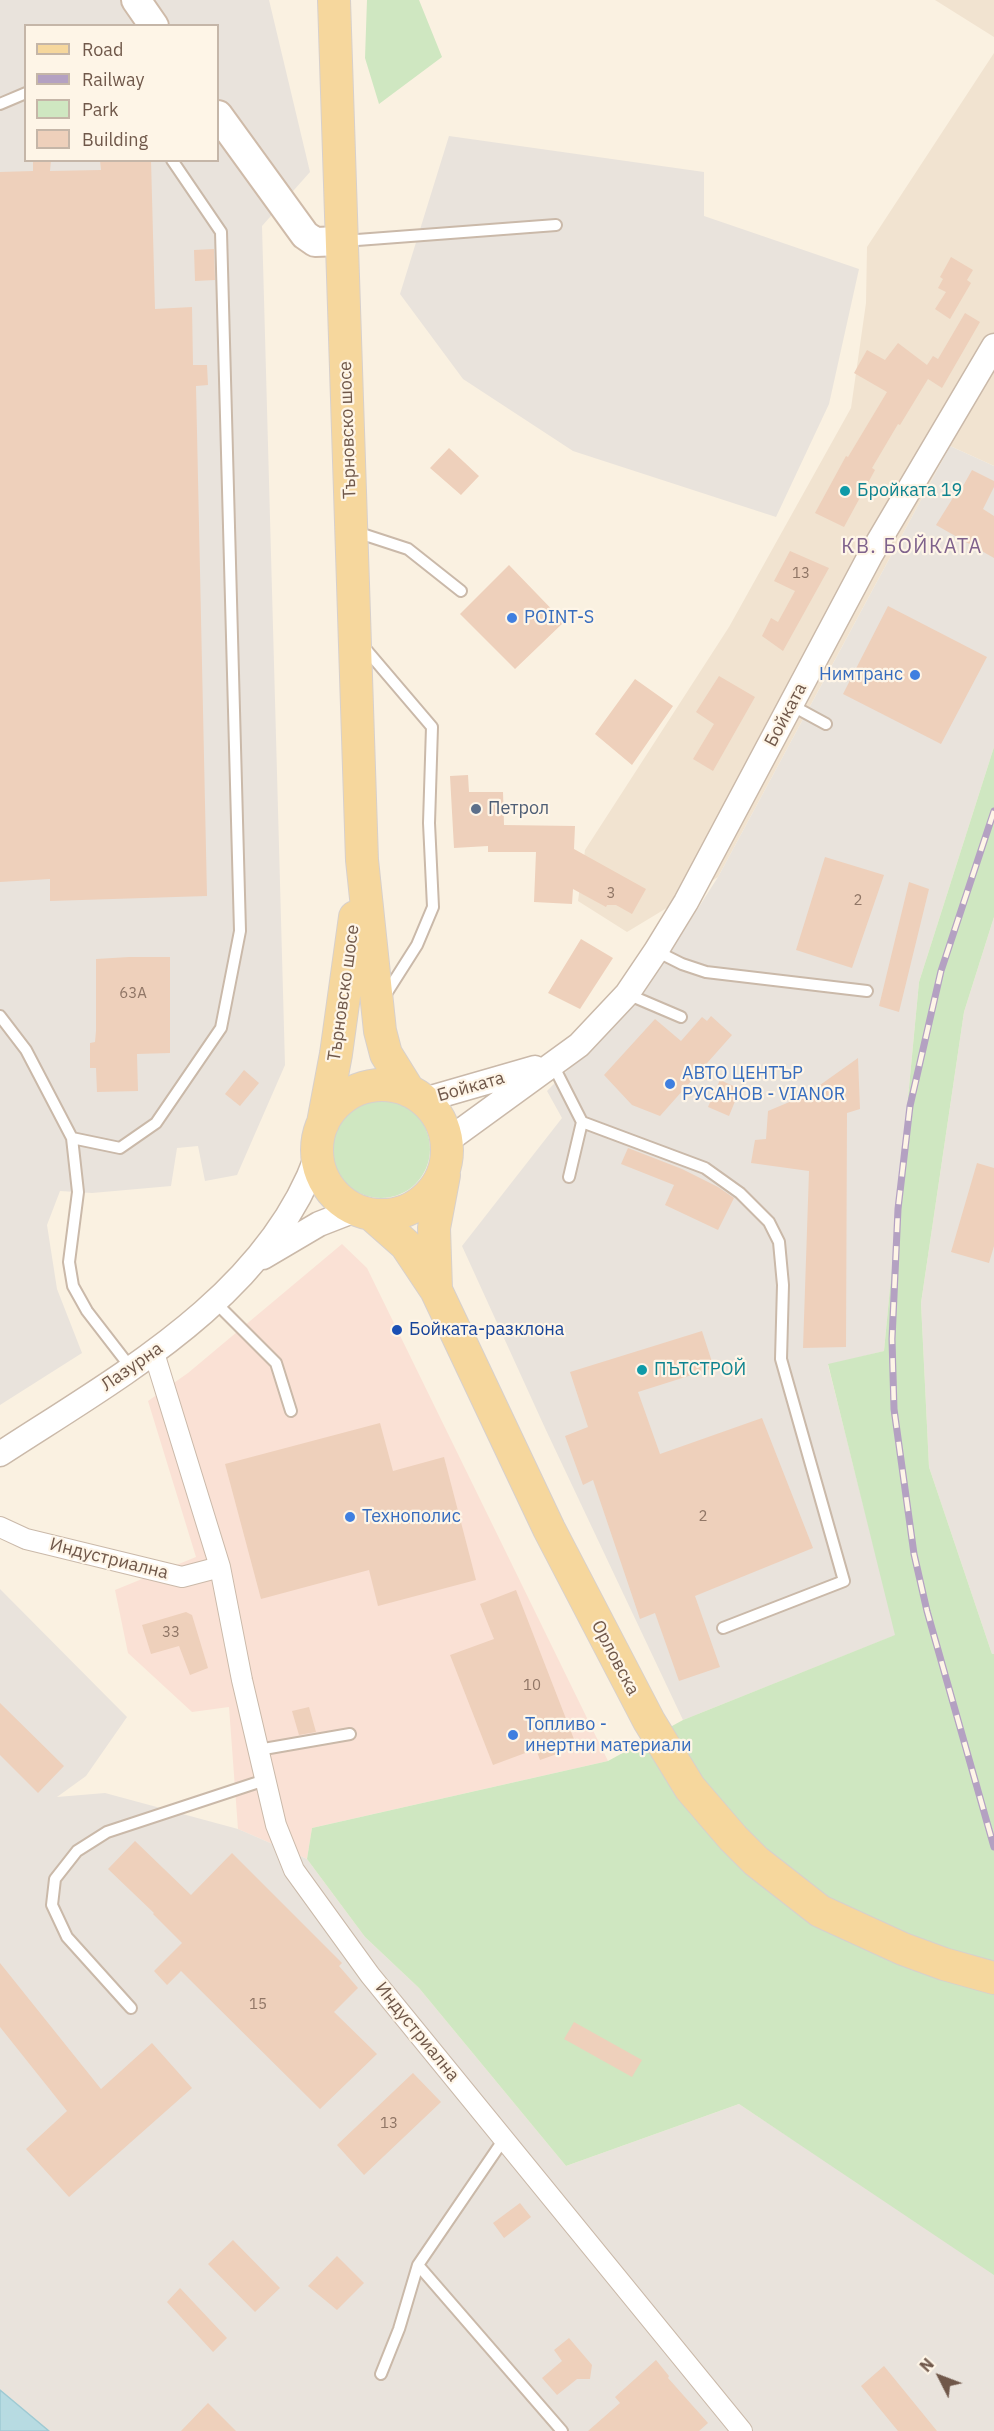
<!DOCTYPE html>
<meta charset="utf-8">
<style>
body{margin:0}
#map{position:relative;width:994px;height:2431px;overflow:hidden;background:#faf1e1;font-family:"IBM Plex Sans",sans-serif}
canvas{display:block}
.legend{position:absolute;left:24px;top:24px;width:195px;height:138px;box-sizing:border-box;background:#fef5e7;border:2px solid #c5b6a8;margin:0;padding:8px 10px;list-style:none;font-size:18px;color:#70584a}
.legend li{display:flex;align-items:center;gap:12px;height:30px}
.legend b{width:30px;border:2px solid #c5b6a8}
.north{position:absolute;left:910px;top:2347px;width:60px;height:60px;-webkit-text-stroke:4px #fef5e7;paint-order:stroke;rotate:312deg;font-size:16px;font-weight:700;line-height:24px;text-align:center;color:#70584a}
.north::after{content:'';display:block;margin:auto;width:21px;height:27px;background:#70584a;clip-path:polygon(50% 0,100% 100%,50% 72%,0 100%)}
</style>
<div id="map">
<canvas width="994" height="2431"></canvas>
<ul class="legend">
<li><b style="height:8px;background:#f6d79d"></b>Road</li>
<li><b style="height:8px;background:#b4a1c2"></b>Railway</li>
<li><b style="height:16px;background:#cfe7c1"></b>Park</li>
<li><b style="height:16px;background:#eed0bb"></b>Building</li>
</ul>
<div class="north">N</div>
</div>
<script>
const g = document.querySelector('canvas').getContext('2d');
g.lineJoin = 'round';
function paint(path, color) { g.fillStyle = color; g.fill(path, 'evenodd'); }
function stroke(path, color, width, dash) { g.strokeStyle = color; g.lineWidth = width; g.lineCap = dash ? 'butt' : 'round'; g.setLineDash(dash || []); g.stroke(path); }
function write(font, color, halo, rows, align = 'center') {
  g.font = font + ' "IBM Plex Sans",sans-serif'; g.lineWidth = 4.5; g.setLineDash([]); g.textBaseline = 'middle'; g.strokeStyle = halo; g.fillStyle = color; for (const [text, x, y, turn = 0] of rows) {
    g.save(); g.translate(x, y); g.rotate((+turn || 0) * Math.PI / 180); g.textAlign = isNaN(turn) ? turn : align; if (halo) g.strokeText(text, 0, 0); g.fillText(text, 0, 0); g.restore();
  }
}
paint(new Path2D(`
 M 935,0 L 994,0 L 994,37 Z
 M 994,53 L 994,466 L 950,446 L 718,877 L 627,932 L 578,901 L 585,850 L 729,627 L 851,408 L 866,303 L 867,247 Z`), '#f1e3d0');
paint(new Path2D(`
 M 342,1244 L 367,1268 L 608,1761 L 312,1828 L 307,1859 L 238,1829 L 229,1707 L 192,1712 L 128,1653 L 115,1590 L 196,1557 L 148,1401 L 188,1373 Z`), '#fae1d5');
paint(new Path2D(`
 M 0,0 L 269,0 L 310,172 L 262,226 L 285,1065 L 237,1175 L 205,1181 L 198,1146 L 177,1148 L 171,1186 L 92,1193 L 60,1191 L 47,1225 L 57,1289 L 82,1353 L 0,1405 ZM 26,26 L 218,26 L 218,160 L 26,160 Z
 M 449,136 L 704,172 L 704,216 L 859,269 L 829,404 L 776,517 L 573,451 L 463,379 L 400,294 Z
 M 950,446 L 994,466 L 994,747 L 919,982 L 884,1351 L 828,1365 L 896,1635 L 683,1720 L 545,1428 L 462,1246 L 562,1118 L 547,1091 L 623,1014 L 679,938 L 718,877 Z
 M 994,917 L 994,1654 L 992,1654 L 929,1467 L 921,1303 L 964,1012 Z
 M 0,1589 L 127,1717 L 86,1776 L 57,1797 L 105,1793 L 238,1829 L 307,1859 L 365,1937 L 419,1988 L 566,2166 L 739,2104 L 994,2272 L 994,2431 L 0,2431 Z`), '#e9e3dc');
paint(new Path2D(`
 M 367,0 L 419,0 L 442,57 L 379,104 L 365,58 Z
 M 994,747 L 994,917 L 964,1012 L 921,1303 L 929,1467 L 992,1654 L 994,1654 L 994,2275 L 739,2104 L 566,2166 L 419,1988 L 365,1937 L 307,1859 L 312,1828 L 608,1761 L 683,1720 L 895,1635 L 828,1364 L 884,1351 L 919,982 Z
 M332 1149a49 49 0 1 1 98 0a49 49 0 1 1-98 0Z`), '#cfe7c1');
const water = new Path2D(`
 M 0,2390 L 6,2395 L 49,2431 L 0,2431 Z`);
paint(water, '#b7dbe2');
stroke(water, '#9ecad3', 1.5);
paint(new Path2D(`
 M 33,160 L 51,160 L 50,171 L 101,170 L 100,160 L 151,160 L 155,309 L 192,307 L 193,365 L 207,365 L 208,385 L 196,386 L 207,896 L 50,901 L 50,879 L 0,882 L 0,172 L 33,171 Z
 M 214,249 L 215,280 L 195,281 L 194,250 Z
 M 951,257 L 973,270 L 967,280 L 971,283 L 950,319 L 935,309 L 946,292 L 938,288 L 943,279 L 940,277 Z
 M 965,313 L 980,322 L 942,388 L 928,379 L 900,425 L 898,424 L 872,468 L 875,470 L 844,527 L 815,513 L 846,456 L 848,457 L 887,392 L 854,373 L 867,350 L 885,360 L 898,343 L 927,365 L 933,356 L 938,359 Z
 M 449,448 L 479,476 L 461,495 L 430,468 Z
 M 972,470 L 994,481 L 994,487 L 983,509 L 994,516 L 994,558 L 936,525 L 956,493 L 958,495 Z
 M 790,551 L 829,568 L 783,651 L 762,636 L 771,618 L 778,622 L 795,591 L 774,581 Z
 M 509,565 L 564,622 L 515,669 L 460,614 Z
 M 888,606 L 987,657 L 941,744 L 843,694 Z
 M 719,676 L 755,697 L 713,771 L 693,759 L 714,724 L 696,712 Z
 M 635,679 L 673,706 L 632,765 L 595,734 Z
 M 468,775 L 469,792 L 503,792 L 504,825 L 575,826 L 574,849 L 646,889 L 632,914 L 616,905 L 607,905 L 606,907 L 573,889 L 572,904 L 534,902 L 536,852 L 488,852 L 488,846 L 454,848 L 450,776 Z
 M 825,857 L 884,875 L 852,968 L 796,950 Z
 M 909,882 L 929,889 L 899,1012 L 879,1006 Z
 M 581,939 L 613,958 L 580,1009 L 548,993 Z
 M 129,957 L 170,957 L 170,1053 L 137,1054 L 138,1091 L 97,1092 L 96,1068 L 90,1068 L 90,1043 L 95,1042 L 96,1031 L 96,959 Z
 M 711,1016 L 732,1035 L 660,1116 L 632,1105 L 604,1075 L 655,1019 L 681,1041 L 702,1017 L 707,1021 Z
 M 858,1058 L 860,1109 L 847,1113 L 846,1347 L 803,1348 L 809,1171 L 751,1163 L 755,1140 L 766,1139 L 768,1111 L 806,1095 Z
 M 244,1070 L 259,1083 L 240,1106 L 225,1094 Z
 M 720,1080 L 740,1089 L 729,1116 L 708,1107 Z
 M 628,1148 L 682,1169 L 718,1187 L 734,1198 L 718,1230 L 665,1205 L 674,1185 L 621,1164 Z
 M 977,1163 L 994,1168 L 994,1246 L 989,1263 L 951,1252 Z
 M 702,1331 L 714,1368 L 638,1392 L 660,1454 L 762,1418 L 813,1548 L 695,1596 L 720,1667 L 679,1681 L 655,1613 L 640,1619 L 593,1480 L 583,1485 L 565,1436 L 588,1427 L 570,1372 Z
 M 380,1423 L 393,1471 L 444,1457 L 476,1580 L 378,1606 L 369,1570 L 261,1599 L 225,1464 Z
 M 516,1590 L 577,1747 L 540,1760 L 536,1749 L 493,1765 L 450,1655 L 494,1639 L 480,1604 Z
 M 186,1612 L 192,1615 L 208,1668 L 190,1675 L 179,1646 L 151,1654 L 142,1625 Z
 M 0,1703 L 64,1766 L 38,1793 L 0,1755 Z
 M 309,1707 L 316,1732 L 299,1735 L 292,1711 Z
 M 135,1841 L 191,1895 L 232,1853 L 342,1963 L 339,1966 L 358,1988 L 334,2012 L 377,2054 L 320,2109 L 181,1971 L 167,1985 L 154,1971 L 182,1943 L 153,1914 L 154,1913 L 108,1869 Z
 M 0,1963 L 101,2089 L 152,2043 L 192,2088 L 69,2197 L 26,2149 L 67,2111 L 0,2027 Z
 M 574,2022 L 642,2060 L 632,2077 L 564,2039 Z
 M 413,2073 L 441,2102 L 364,2175 L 337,2145 Z
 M 520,2203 L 531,2217 L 504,2238 L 493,2223 Z
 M 233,2240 L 280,2288 L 255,2312 L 208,2264 Z
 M 337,2256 L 364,2283 L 337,2310 L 308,2286 Z
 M 180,2288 L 227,2338 L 213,2352 L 167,2302 Z
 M 569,2338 L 592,2365 L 590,2379 L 577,2379 L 557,2395 L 542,2378 L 562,2361 L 554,2350 Z
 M 656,2360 L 669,2376 L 668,2378 L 708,2423 L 699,2431 L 588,2431 L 620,2403 L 615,2397 Z
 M 884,2366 L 937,2431 L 898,2431 L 861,2386 Z
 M 208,2403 L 236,2431 L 181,2431 Z`), '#eed0bb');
const service = new Path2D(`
 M 0,104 L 26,93
 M 344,241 L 556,225
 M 356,532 L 408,549 L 461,591
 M 363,646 L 432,727 L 429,823 L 433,907 L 417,945 L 384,997
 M 791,705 L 826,724
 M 656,951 L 682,964 L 706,972 L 867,991
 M 627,994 L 681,1017
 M 0,1016 L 26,1050 L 72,1138 L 78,1192 L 69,1262 L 73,1286 L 87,1311 L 131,1368
 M 552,1063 L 582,1122 L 705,1168 L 740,1193 L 769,1222 L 779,1242 L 783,1285 L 781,1359 L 844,1581 L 723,1628
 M 72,1138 L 120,1148 L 156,1123 L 221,1028 L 240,931 L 221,232 L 172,160
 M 569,1177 L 582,1122
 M 215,1302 L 276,1363 L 291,1411
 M 258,1750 L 350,1734
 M 131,2008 L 67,1937 L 52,1905 L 55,1879 L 77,1851 L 107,1832 L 265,1780
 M 418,2265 L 562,2431
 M 381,2374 L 399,2329 L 418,2265 L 504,2139`);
const minor = new Path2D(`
 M 154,1353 L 220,1567 L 242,1680 L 276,1825 L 294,1870 L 370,1975 L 742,2431
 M 0,1527 L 26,1539 L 182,1577 L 220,1567`);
const tertiary = new Path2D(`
 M 424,1100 L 535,1068
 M 447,1141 L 579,1045 L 627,994 L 656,951 L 686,902 L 870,556 L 994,346
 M 263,1257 L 319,1224 L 355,1210
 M 0,1454 C 118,1377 267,1296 317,1156`);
const secondary = new Path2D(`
 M 136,0 L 154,26
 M 218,115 L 305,235 L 315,242 L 342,241`);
const primary = new Path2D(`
 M 334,0 L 362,860 L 380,1031 L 386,1054 L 409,1091
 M317 1150a65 65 0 1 1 130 0a65 65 0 1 1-130 0Z
 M 323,1123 L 336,1054 L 355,917
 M 372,1215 L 406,1245 L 436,1290 L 549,1529 L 649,1721 L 690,1788 L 733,1838 L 756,1861 L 820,1911 L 903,1949 L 944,1964 L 994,1978
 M 436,1289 L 434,1228 L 444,1175`);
stroke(service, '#cab9a9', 14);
stroke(minor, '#cab9a9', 22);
stroke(tertiary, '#cab9a9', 27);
stroke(secondary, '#cfbba9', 32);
stroke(primary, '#d7d0cc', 34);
stroke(service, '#fff', 10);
stroke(minor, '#fff', 20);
stroke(tertiary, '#fff', 24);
stroke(secondary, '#fff', 28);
stroke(primary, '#f6d79d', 32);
const rail = new Path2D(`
 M 994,811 L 941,971 L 910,1106 L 898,1209 L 892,1339 L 894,1409 L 914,1554 L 927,1611 L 994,1847`);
stroke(rail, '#b4a1c2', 7);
stroke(rail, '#fef5e7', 4.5, [14]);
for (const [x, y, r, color] of [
 [845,491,6,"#0f9aa8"],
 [512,618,6,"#3f7fe0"],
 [915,675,6,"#3f7fe0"],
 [476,809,6,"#5c6f8a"],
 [670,1084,6,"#3f7fe0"],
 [397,1330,6,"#1a4fb4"],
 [642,1370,6,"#0f9aa8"],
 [350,1517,6,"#3f7fe0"],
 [513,1735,6,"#3f7fe0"]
]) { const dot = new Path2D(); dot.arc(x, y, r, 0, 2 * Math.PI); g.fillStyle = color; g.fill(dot); stroke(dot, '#fef5e7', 2); }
write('15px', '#907666', null, [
 ["13",801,574],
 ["3",611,894],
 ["2",858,901],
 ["63А",133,994],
 ["2",703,1517],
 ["33",171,1633],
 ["10",532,1686],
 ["15",258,2005],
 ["13",389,2124]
]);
write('18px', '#70584a', '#fef5e7', [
 ["Търновско шосе",348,430,-92],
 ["Бойката",786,715,-62],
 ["Търновско шосе",344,993,-82],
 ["Бойката",471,1087,-16],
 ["Лазурна",132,1367,-35],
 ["Индустриална",109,1559,14],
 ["Орловска",615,1658,62],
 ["Индустриална",417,2032,51]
]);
write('18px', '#0d838f', '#fef5e7', [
 ["Бройката 19",857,491],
 ["ПЪТСТРОЙ",654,1370]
], 'left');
write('18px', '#366cbe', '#fef5e7', [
 ["POINT-S",524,618],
 ["Нимтранс",903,675,"right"],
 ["АВТО ЦЕНТЪР",682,1074],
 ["РУСАНОВ - VIANOR",682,1095],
 ["Технополис",362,1517],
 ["Топливо -",525,1725],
 ["инертни материали",525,1746]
], 'left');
write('18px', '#4e5e75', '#fef5e7', [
 ["Петрол",488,809]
], 'left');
write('18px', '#164399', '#fef5e7', [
 ["Бойката-разклона",409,1330]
], 'left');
g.letterSpacing = '1.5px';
write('20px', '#7f628c', '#fef5e7', [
 ["КВ. БОЙКАТА",912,547]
]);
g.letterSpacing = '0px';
</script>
